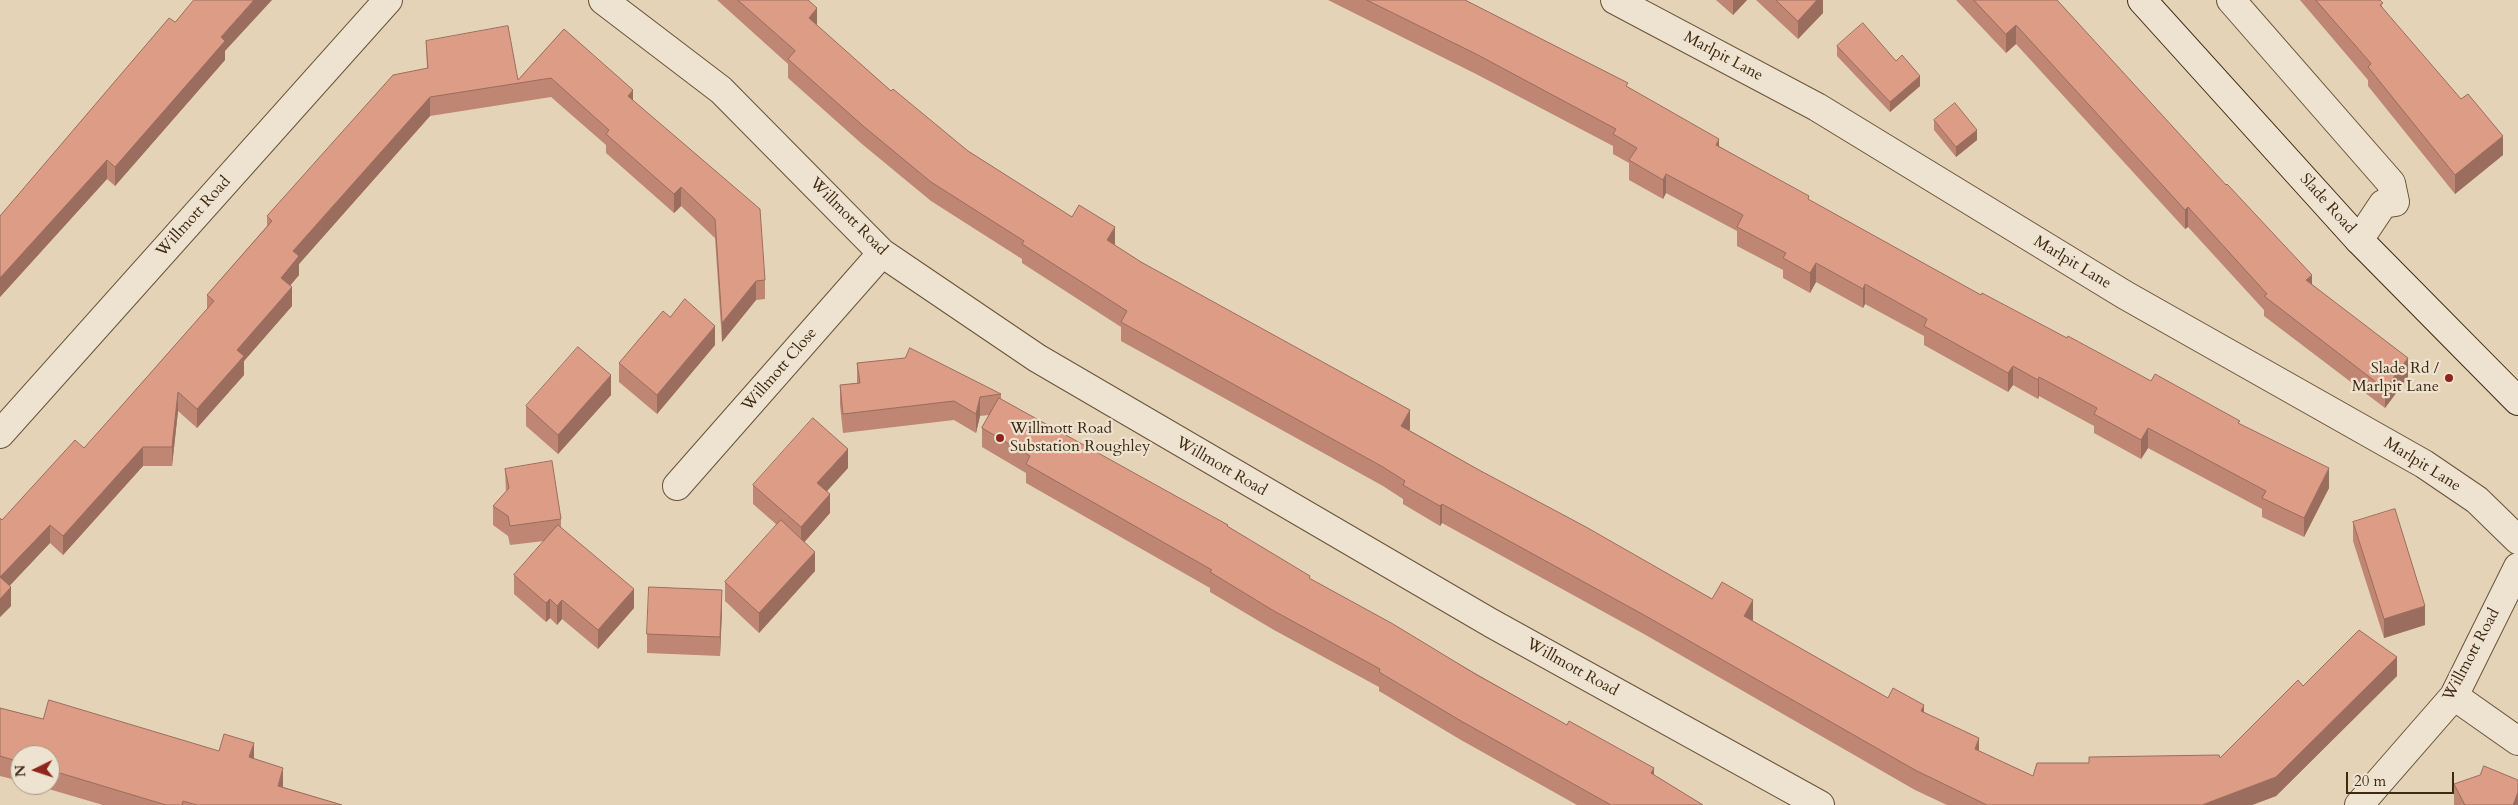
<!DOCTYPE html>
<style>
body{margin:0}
#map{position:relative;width:2518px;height:805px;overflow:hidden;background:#e5d3b7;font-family:Cardo,serif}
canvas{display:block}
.north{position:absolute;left:10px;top:745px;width:50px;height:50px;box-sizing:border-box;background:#eee2d0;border:1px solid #a79883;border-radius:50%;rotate:266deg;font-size:14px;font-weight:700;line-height:20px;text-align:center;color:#3d2a10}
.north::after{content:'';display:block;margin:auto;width:18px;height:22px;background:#8f2418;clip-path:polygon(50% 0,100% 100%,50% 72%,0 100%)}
.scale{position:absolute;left:2346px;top:772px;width:108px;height:22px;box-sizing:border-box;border:2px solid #3d2a10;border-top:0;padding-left:6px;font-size:15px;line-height:18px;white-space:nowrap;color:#3d2a10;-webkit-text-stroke:4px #eee2d0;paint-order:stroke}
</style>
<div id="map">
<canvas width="2518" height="805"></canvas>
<div class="north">N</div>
<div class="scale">20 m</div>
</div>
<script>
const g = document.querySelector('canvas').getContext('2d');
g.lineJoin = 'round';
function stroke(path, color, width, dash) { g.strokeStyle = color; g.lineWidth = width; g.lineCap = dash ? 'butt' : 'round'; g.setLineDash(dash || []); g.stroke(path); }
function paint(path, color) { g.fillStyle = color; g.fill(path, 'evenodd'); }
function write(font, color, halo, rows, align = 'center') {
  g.font = font + ' Cardo,serif'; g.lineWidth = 4.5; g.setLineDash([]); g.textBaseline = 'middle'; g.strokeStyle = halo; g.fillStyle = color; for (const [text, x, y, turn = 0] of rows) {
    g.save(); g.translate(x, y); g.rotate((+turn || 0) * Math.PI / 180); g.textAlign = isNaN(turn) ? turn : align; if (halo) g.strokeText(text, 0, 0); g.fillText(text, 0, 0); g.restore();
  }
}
const minor = new Path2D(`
 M 603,0 L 721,90 L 882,253 L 1037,358 L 1491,623 L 1820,805
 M 1615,0 L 1817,107 L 2125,295 L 2424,464 L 2477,500 L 2518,540
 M 2231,0 L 2391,183 L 2395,202 L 2383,204 L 2359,240
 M 0,434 L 388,0
 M 677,486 L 882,253
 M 2454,696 L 2518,741
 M 2359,805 L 2454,696 L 2518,567`);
const secondary = new Path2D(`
 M 2142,0 L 2359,240 L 2518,401`);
stroke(minor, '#67543a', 30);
stroke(secondary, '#3d2a10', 30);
stroke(minor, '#eee2d0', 28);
stroke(secondary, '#eee2d0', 28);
paint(new Path2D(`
 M 717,0 L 808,0 L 817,26 L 891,91 L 968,151 L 1141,262 L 1410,429 L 1409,430 L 1479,470 L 1712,599 L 1753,620 L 1752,621 L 1888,698 L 1924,712 L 1979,751 L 2033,776 L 2089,763 L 2089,757 L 2220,758 L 2303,686 L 2397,676 L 2276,796 L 2252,805 L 1947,805 L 1915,790 L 1644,634 L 1442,523 L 1440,526 L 1403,504 L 1403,499 L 1383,486 L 1121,341 L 1121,327 L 1022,263 L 1022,259 L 931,201 L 862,144 L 788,78 L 788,64 Z
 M 1328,0 L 1465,0 L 1628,87 L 1719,146 L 1809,200 L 1981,295 L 2151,381 L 2240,424 L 2329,488 L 2304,537 L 2262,517 L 2262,509 L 2148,448 L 2141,459 L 2094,433 L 2094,426 L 2039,396 L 2038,399 L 2013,385 L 2008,392 L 1924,345 L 1924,336 L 1865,304 L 1863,308 L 1816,282 L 1810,293 L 1783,278 L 1783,270 L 1737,246 L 1737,231 L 1666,193 L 1663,199 L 1629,180 L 1629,163 L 1613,154 L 1613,146 L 1478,75 Z
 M 1716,0 L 1747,0 L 1733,15 Z
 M 1756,0 L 1823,0 L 1823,13 L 1798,39 Z
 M 1956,0 L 2057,0 L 2312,284 L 2408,377 L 2385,408 L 2264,316 L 2264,310 L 2188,227 L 2185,229 L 2016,44 L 2006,53 Z
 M 2300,0 L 2380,0 L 2383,9 L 2503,155 L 2455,194 L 2368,86 L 2368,80 Z
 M 175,22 L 225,51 L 225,60 L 115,186 L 107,179 L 0,297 L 0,216 Z
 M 564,29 L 633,100 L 765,280 L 765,299 L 756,300 L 722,342 L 715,238 L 681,206 L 674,213 L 606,153 L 606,145 L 551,97 L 430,116 L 299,264 L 299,275 L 290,286 L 292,306 L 244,361 L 244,375 L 197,428 L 178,411 L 172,466 L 143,466 L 63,555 L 50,543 L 10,585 L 11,606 L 0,617 L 0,518 L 2,520 L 84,448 L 117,411 L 207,309 L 207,295 L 267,226 L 267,216 L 427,68 L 426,41 L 518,80 Z
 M 1837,46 L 1920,86 L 1890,112 L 1837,56 Z
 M 1934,120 L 1977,140 L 1956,157 L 1934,130 Z
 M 670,317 L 715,345 L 657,414 L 619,382 L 619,363 Z
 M 857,363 L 1001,394 L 1001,399 L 1228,527 L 1310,579 L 1654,775 L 1703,805 L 1577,805 L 1461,740 L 1379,691 L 1379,687 L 1274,630 L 1210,592 L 1210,588 L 1026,483 L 1026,473 L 982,447 L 982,428 L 989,415 L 980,416 L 976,433 L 954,420 L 843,433 L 840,405 L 840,385 L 857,383 Z
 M 611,395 L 558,454 L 526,426 L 526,406 Z
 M 848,468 L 827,491 L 830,513 L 804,542 L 815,571 L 759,633 L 725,601 L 725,582 L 777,525 L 753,504 L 753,485 Z
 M 505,469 L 561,519 L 561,528 L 634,608 L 598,649 L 562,619 L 557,625 L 550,618 L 546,622 L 514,594 L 514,575 L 544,541 L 510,545 L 508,536 L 493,525 L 493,506 L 506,492 Z
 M 2353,522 L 2425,625 L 2384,638 L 2353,541 Z
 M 722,610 L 720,656 L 647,653 L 647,634 Z
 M 0,708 L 43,719 L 254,758 L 283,787 L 342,805 L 103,805 L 35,785 L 50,785 L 50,755 L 20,755 L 20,781 L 0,776 Z
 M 2454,784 L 2518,805 L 2454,805 Z`), '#be8673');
paint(new Path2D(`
 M 254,0 L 272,0 L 225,51 L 225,60 L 115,186 L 115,167 L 221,37 Z
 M 1733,0 L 1747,0 L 1733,15 Z
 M 1817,0 L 1823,0 L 1823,13 L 1798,39 L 1798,21 Z
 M 817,8 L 817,28 L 809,18 Z
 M 2016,25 L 2016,44 L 2006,53 L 2006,34 Z
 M 1920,76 L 1920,86 L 1890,112 L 1890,102 Z
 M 633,90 L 633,109 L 628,96 Z
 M 430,97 L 430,116 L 299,264 L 299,275 L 281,296 L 281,278 L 293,251 Z
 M 1977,130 L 1977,140 L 1956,157 L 1956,147 Z
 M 2503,136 L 2503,155 L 2455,194 L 2455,175 Z
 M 1719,139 L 1719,158 L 1716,145 Z
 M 107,160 L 107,179 L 0,297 L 0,278 Z
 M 1666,174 L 1666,193 L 1663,199 L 1663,180 Z
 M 681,187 L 681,206 L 674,213 L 674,194 Z
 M 2188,207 L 2188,227 L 2185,229 L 2185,210 Z
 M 1115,227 L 1115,246 L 1107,240 Z
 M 1816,263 L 1816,282 L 1810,293 L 1810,273 Z
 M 2312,275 L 2312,294 L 2306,280 Z
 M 756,281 L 756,300 L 722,342 L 722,323 Z
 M 1865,284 L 1865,304 L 1863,308 L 1863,289 Z
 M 292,287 L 292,306 L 244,361 L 244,375 L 197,428 L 197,409 L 237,350 Z
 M 715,326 L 715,345 L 657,414 L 657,395 Z
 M 2408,358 L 2408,377 L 2385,408 L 2385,389 Z
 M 2013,366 L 2013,385 L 2008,392 L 2008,373 Z
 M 611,375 L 611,395 L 558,454 L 558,435 Z
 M 2039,377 L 2039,396 L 2038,399 L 2038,380 Z
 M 178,392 L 178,411 L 172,466 L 172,447 Z
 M 980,397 L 980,416 L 976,433 L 976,414 Z
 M 1410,410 L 1410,429 L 1401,445 L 1401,426 Z
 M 2148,428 L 2148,448 L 2141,459 L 2141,440 Z
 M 143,447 L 143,466 L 63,555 L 63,536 Z
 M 848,449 L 848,468 L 817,502 L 817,483 Z
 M 2329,468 L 2329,488 L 2304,537 L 2304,518 Z
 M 830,494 L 830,513 L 801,546 L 801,527 Z
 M 1442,504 L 1442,523 L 1440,526 L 1440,506 Z
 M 50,525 L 50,543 L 0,596 L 0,577 Z
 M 815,552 L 815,571 L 759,633 L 759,613 Z
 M 11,587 L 11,606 L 0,617 L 0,599 Z
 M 634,589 L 634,608 L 598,649 L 598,630 Z
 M 722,590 L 722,610 L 720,656 L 720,637 Z
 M 550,599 L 550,618 L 546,622 L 546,603 Z
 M 562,600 L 562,619 L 557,625 L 557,606 Z
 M 1753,600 L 1753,620 L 1744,635 L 1744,616 Z
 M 2425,606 L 2425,625 L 2384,638 L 2384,619 Z
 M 2397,657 L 2397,676 L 2276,796 L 2252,805 L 2202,805 Z
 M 1924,705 L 1924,724 L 1921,711 Z
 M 1979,738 L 1979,757 L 1975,749 Z
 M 254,743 L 254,762 L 249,757 Z
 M 283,768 L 283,787 L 278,786 Z
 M 1654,768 L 1654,787 L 1651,773 Z
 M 2518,792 L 2518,805 L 2513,805 Z`), '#9b6d5e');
const building = new Path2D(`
 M 194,0 L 254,0 L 221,37 L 225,41 L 115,167 L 107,160 L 0,278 L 0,216 L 169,18 L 175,22 Z
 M 738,0 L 808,0 L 817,8 L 809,18 L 891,91 L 893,89 L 968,151 L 1072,217 L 1079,205 L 1115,227 L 1107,240 L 1141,262 L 1410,410 L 1401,426 L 1479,470 L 1586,527 L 1712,599 L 1722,582 L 1753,600 L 1744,616 L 1888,698 L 1893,688 L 1924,705 L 1921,711 L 1979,738 L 1975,749 L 2033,776 L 2037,763 L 2089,763 L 2089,757 L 2219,755 L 2220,758 L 2298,680 L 2303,686 L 2359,630 L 2397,657 L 2276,777 L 2202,805 L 1987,805 L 1915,770 L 1644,615 L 1442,504 L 1440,506 L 1403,485 L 1405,481 L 1383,467 L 1121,322 L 1127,311 L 1022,244 L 1024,241 L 931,182 L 862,125 L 788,59 L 795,51 Z
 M 1367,0 L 1465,0 L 1628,83 L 1626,86 L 1719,139 L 1716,145 L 1809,196 L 1808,199 L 1981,295 L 1982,293 L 2067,338 L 2068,336 L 2151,381 L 2155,374 L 2240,421 L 2238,423 L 2329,468 L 2304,518 L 2262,498 L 2266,491 L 2148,428 L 2141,440 L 2094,414 L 2097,408 L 2039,377 L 2038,380 L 2013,366 L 2008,373 L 1924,326 L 1927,319 L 1865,284 L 1863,289 L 1816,263 L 1810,273 L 1783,258 L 1786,253 L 1737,227 L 1743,215 L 1666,174 L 1663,180 L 1629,160 L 1637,148 L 1613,134 L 1616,129 L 1478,55 Z
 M 1776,0 L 1817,0 L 1798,21 Z
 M 1974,0 L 2057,0 L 2226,185 L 2227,184 L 2312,275 L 2306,280 L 2408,358 L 2385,389 L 2264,296 L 2267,294 L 2188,207 L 2185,210 L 2016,25 L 2006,34 Z
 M 2316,0 L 2380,0 L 2383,3 L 2380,5 L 2461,99 L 2468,94 L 2503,136 L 2455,175 L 2368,67 L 2371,64 Z
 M 1863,23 L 1896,61 L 1902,55 L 1920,76 L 1890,102 L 1837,46 Z
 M 508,26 L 518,80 L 564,29 L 633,90 L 628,96 L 760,209 L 765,280 L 756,281 L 722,323 L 715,219 L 681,187 L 674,194 L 606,134 L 609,130 L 551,78 L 430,97 L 293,251 L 299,256 L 281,278 L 292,287 L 237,350 L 244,356 L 197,409 L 178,392 L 172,447 L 143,447 L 63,536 L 50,525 L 0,577 L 0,518 L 2,520 L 75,440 L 84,448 L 117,411 L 214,301 L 207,295 L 272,221 L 267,216 L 393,75 L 428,68 L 426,41 Z
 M 1955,103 L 1977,130 L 1956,147 L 1934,120 Z
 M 685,299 L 715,326 L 657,395 L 619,363 L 663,311 L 670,317 Z
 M 578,347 L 611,375 L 558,435 L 526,406 Z
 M 910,348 L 1001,394 L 980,397 L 976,414 L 954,401 L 843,414 L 840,385 L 860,383 L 857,363 L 905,358 Z
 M 999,398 L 1228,525 L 1227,526 L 1310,576 L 1309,578 L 1393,624 L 1477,675 L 1567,725 L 1569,721 L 1654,768 L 1651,773 L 1703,805 L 1611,805 L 1461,721 L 1379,672 L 1380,669 L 1274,611 L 1210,572 L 1212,570 L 1026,464 L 1030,456 L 982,428 Z
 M 813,418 L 848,449 L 817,483 L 830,494 L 801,527 L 753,485 Z
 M 552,461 L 561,519 L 510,526 L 508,516 L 493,506 L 509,488 L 505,469 Z
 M 2395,509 L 2425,606 L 2384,619 L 2353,522 Z
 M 781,520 L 815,552 L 759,613 L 725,582 Z
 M 558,525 L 634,589 L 598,630 L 562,600 L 557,606 L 550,599 L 546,603 L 514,575 Z
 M 0,577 L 11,587 L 0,599 Z
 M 649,587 L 722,590 L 720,637 L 647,634 Z
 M 49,700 L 219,751 L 224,734 L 254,743 L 249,757 L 283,768 L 278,786 L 342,805 L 197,805 L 183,801 L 182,805 L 166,805 L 50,770 L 50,755 L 20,755 L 20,762 L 0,756 L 0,708 L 43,719 Z
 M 2484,766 L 2518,780 L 2518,792 L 2513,805 L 2465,805 L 2454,784 L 2480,775 Z`);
paint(building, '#dd9c86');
stroke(building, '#9b6d5e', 1);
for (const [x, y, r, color] of [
 [2449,378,5,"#8f2418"],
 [1000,438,5,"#8f2418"]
]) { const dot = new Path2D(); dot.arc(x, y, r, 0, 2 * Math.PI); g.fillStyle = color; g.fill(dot); stroke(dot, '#eee2d0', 2); }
write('16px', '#3d2a10', '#eee2d0', [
 ["Marlpit Lane",1723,57,28],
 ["Slade Road",2327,204,48],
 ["Willmott Road",194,217,-48],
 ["Willmott Road",848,217,45],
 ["Marlpit Lane",2072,263,31],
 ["Willmott Close",780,370,-49],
 ["Marlpit Lane",2422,465,32],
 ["Willmott Road",1221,467,30],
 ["Willmott Road",2472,655,-62],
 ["Willmott Road",1572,668,29]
]);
write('16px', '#3d2a10', '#eee2d0', [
 ["Slade Rd /",2439,369],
 ["Marlpit Lane",2439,387],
 ["Willmott Road",1010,429,"left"],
 ["Substation Roughley",1010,447,"left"]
], 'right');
</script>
